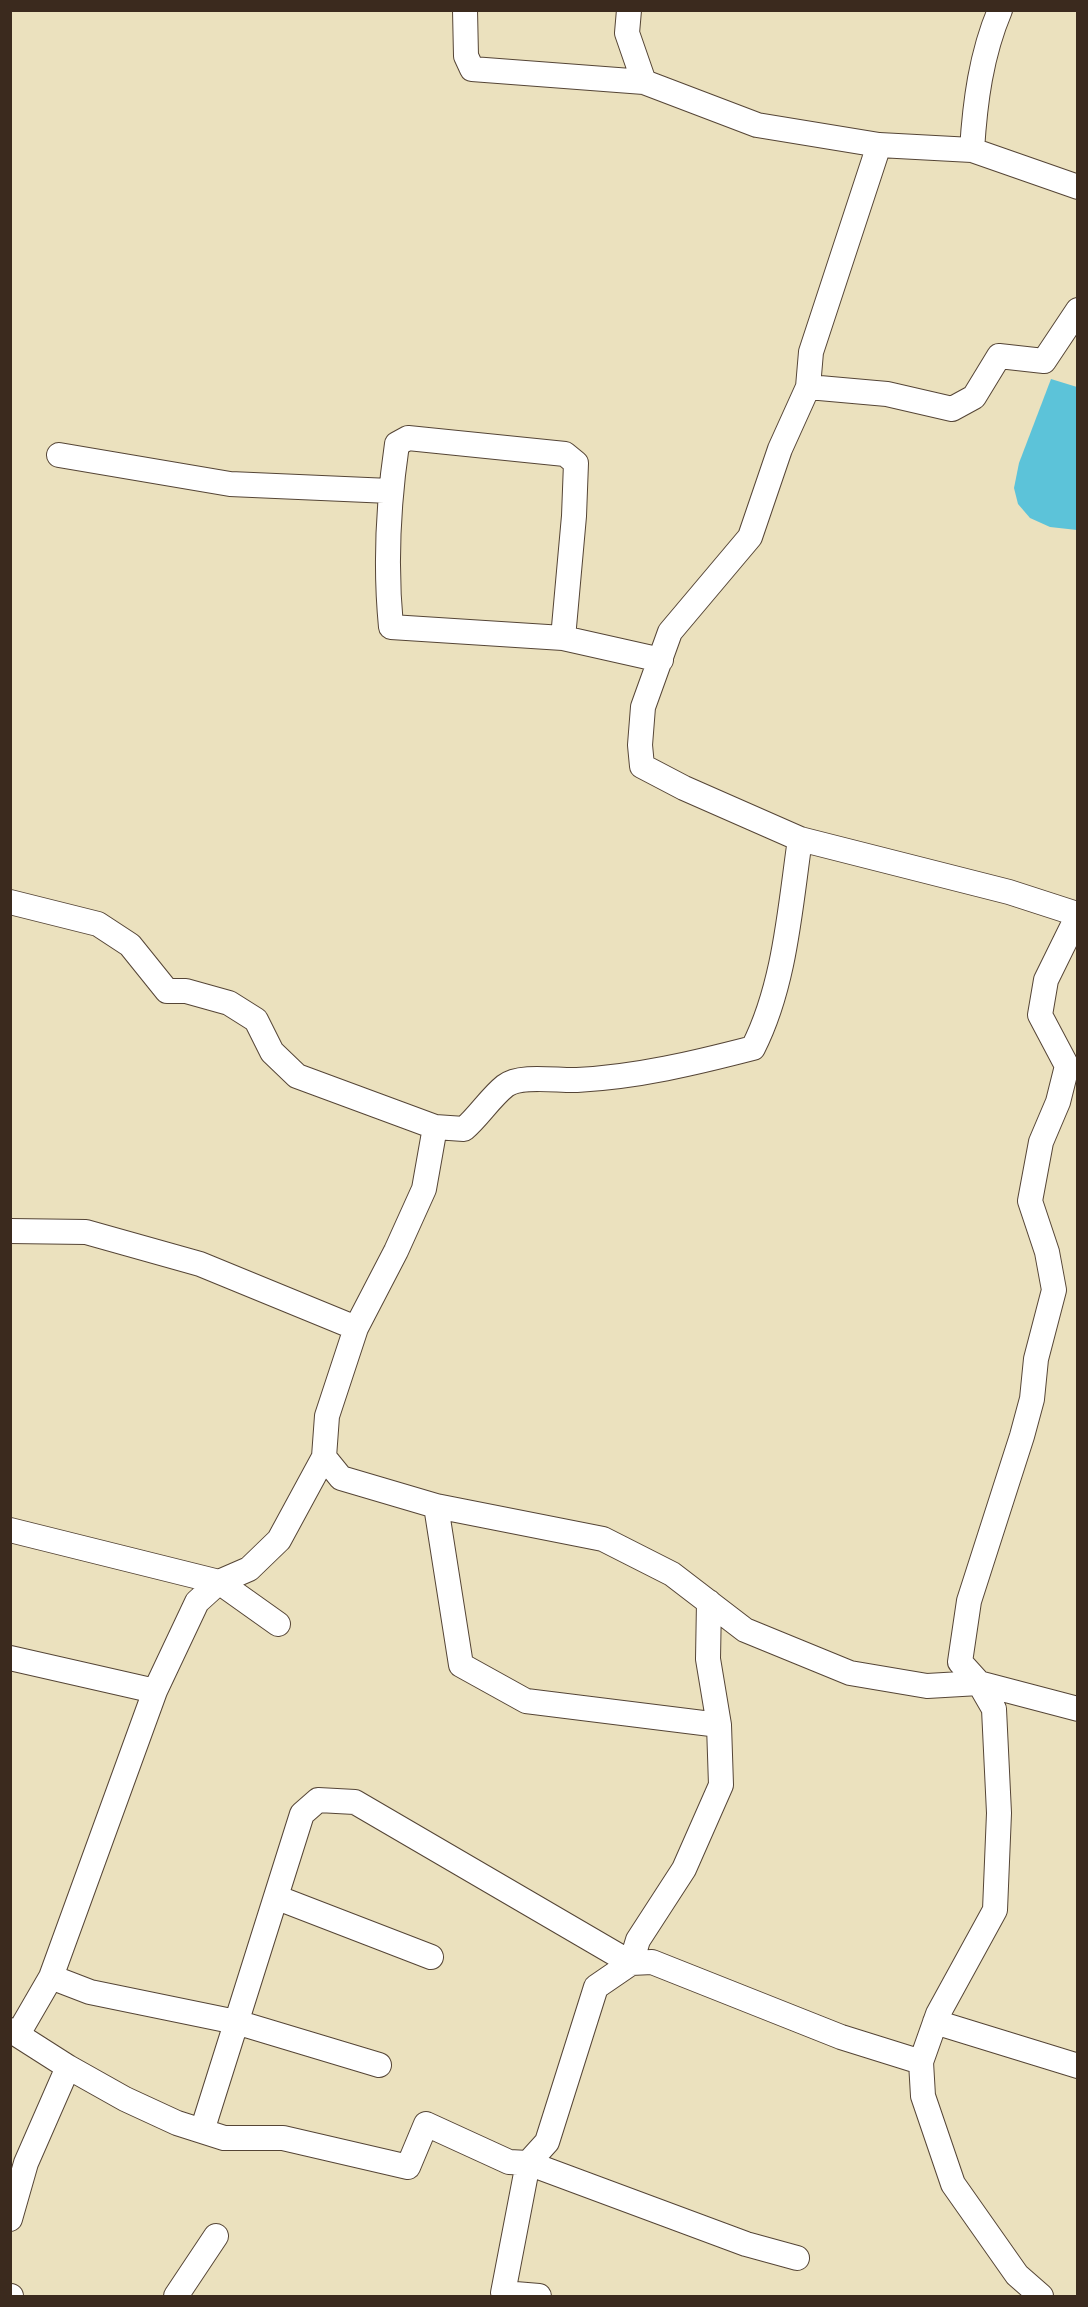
<!DOCTYPE html>
<style>
body{margin:0}
#map{position:relative;width:1088px;height:2307px;overflow:hidden;background:#ebe1be;font-family:"Balsamiq Sans",sans-serif}
canvas{display:block}
.frame{position:absolute;inset:0;border:12px solid #3b2a1e;pointer-events:none}
</style>
<div id="map">
<canvas width="1088" height="2307"></canvas>
<div class="frame"></div>
</div>
<script>
const g = document.querySelector('canvas').getContext('2d');
g.lineJoin = 'round';
function paint(path, color) { g.fillStyle = color; g.fill(path, 'evenodd'); }
function stroke(path, color, width, dash) { g.strokeStyle = color; g.lineWidth = width; g.lineCap = dash ? 'butt' : 'round'; g.setLineDash(dash || []); g.stroke(path); }
paint(new Path2D(`
 M 1051,379 L 1077,387 L 1077,530 L 1050,527 L 1030,518 L 1018,504 L 1014,488 L 1019,463 Z`), '#5cc3d9');
const minor = new Path2D(`
 M 465,10 L 466,56 L 472,69 L 644,82
 M 629,10 L 627,33 L 644,82 L 757,125 L 879,145 L 972,150 L 1078,187
 M 972,150 C 975,102 981,55 1000,10
 M 808,387 L 811,352 L 879,145
 M 59,455 L 230,484 L 390,491
 M 563,638 L 574,516 L 576,463 L 565,454 L 408,438 L 397,444 C 388,505 385,565 391,627 L 563,638 L 661,660
 M 800,839 L 1009,892 L 1077,914
 M 10,902 L 98,924 L 130,945 L 167,991 L 186,991 L 229,1003 L 256,1020 L 272,1052 L 297,1076 L 435,1127 L 464,1129 C 479,1116 490,1098 505,1086 C 520,1074 558,1081 577,1080 C 637,1077 695,1063 753,1048 C 785,985 790,908 800,839 L 684,788 L 642,766 L 640,745 L 643,707 L 670,632 L 750,537 L 780,449 L 808,387 L 887,394 L 952,409 L 974,397 L 999,356 L 1044,361 L 1078,310
 M 1078,915 L 1046,980 L 1040,1015 L 1067,1066 L 1058,1102 L 1041,1142 L 1030,1201 L 1047,1252 L 1054,1290 L 1036,1359 L 1032,1399 L 1022,1436 L 969,1601 L 960,1662 L 979,1683 L 1078,1709
 M 10,1231 L 86,1232 L 200,1264 L 356,1328 L 396,1251 L 424,1189 L 435,1127
 M 356,1328 L 327,1416 L 324,1457 L 341,1478 L 436,1506 L 603,1539 L 672,1574 L 745,1630 L 850,1673 L 927,1686 L 979,1683 L 994,1709 L 999,1813 L 995,1910 L 938,2014 L 921,2062
 M 436,1506 L 461,1665 L 526,1701 L 719,1725 L 708,1659 L 709,1602
 M 10,1530 L 219,1582 L 278,1624
 M 10,1658 L 155,1691
 M 278,1898 L 431,1957
 M 51,1977 L 90,1992 L 236,2022 L 379,2065
 M 935,2022 L 1078,2066
 M 10,2030 L 68,2067
 M 18,2034 L 51,1977 L 155,1691 L 197,1602 L 219,1582 L 249,1569 L 279,1540 L 324,1457
 M 202,2131 L 302,1814 L 318,1800 L 355,1802 L 631,1963 L 638,1940 L 684,1869 L 721,1785 L 719,1725
 M 10,2219 L 26,2163 L 68,2067 L 125,2099 L 177,2123 L 224,2138 L 283,2138 L 408,2167 L 426,2124 L 509,2162 L 528,2163 L 547,2142 L 596,1987 L 631,1963 L 652,1962 L 841,2037 L 921,2062 L 923,2096 L 953,2184 L 1017,2275 L 1041,2296
 M 10,2296 L 11,2296
 M 176,2296 L 216,2236
 M 539,2296 L 503,2293 L 528,2163 L 746,2244 L 797,2258`);
stroke(minor, '#554536', 26);
stroke(minor, '#fff', 24);
</script>
